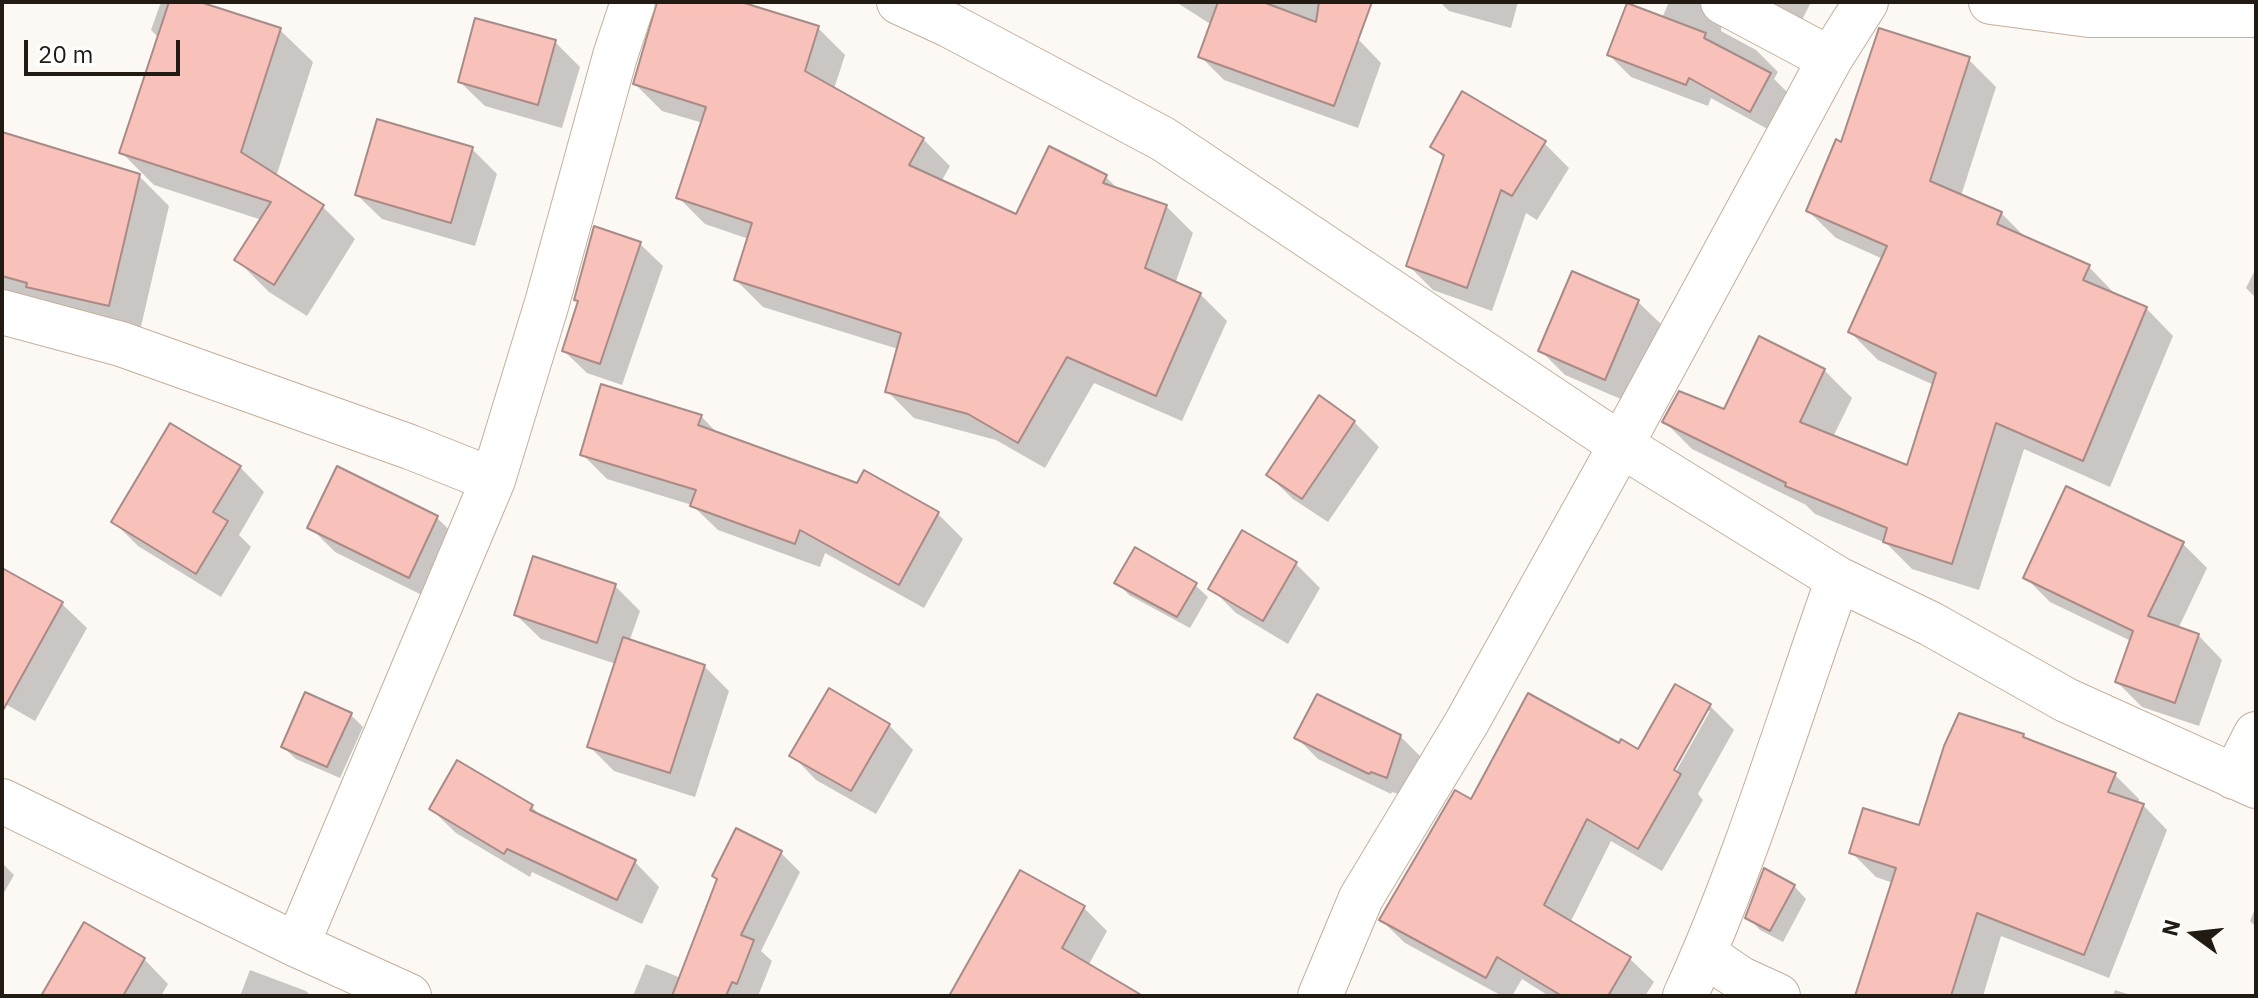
<!DOCTYPE html>
<style>
body{margin:0}
#map{position:relative;width:2258px;height:998px;overflow:hidden;background:#fcf8f4;font-family:"IBM Plex Sans",sans-serif}
canvas{display:block}
.frame{position:absolute;inset:0;border:4px solid #221b14;pointer-events:none}
.north{position:absolute;left:2154px;top:894px;width:80px;height:80px;-webkit-text-stroke:6px #fff;paint-order:stroke;rotate:285deg;font-size:22px;font-weight:700;line-height:32px;text-align:center;color:#221b14}
.north::after{content:'';display:block;margin:auto;width:28px;height:36px;background:#221b14;clip-path:polygon(50% 0,100% 100%,50% 72%,0 100%)}
.scale{position:absolute;left:24px;top:40px;width:156px;height:36px;box-sizing:border-box;border:4px solid #221b14;border-top:0;padding-left:10px;font-size:24px;line-height:28px;white-space:nowrap;color:#221b14;-webkit-text-stroke:6px #fff;paint-order:stroke}
</style>
<div id="map">
<canvas width="2258" height="998"></canvas>
<div class="frame"></div>
<div class="north">N</div>
<div class="scale">20 m</div>
</div>
<script>
const g = document.querySelector('canvas').getContext('2d');
g.lineJoin = 'round';
function paint(path, color) { g.fillStyle = color; g.fill(path, 'evenodd'); }
function stroke(path, color, width, dash) { g.strokeStyle = color; g.lineWidth = width; g.lineCap = dash ? 'butt' : 'round'; g.setLineDash(dash || []); g.stroke(path); }
paint(new Path2D(`
 M 161,2 L 193,2 L 280,30 L 313,62 L 276,177 L 323,207 L 355,239 L 307,316 L 269,292 L 237,260 L 262,220 L 154,185 L 121,152 L 159,38 L 151,30 Z
 M 658,2 L 734,2 L 818,28 L 845,55 L 834,89 L 923,139 L 950,166 L 941,182 L 1017,216 L 1105,176 L 1120,191 L 1166,206 L 1193,233 L 1175,284 L 1200,294 L 1227,321 L 1182,421 L 1094,383 L 1045,468 L 996,440 L 914,418 L 887,391 L 898,349 L 763,307 L 736,280 L 749,239 L 705,224 L 678,197 L 703,123 L 662,111 L 635,84 Z
 M 1176,2 L 1362,2 L 1358,39 L 1381,63 L 1358,128 L 1224,80 L 1200,56 L 1212,25 Z
 M 1440,2 L 1518,2 L 1511,28 L 1449,11 Z
 M 1669,2 L 1734,2 L 1722,13 L 1721,31 L 1756,50 L 1778,72 L 1774,79 L 1792,97 L 1773,132 L 1711,98 L 1708,106 L 1631,77 L 1609,55 L 1662,18 Z
 M 1760,2 L 1811,2 L 1800,24 Z
 M 555,42 L 580,67 L 562,128 L 485,106 L 460,82 Z
 M 1968,59 L 1996,87 L 1961,196 L 2001,213 L 2028,240 L 2089,267 L 2116,295 L 2146,308 L 2173,336 L 2110,487 L 2024,449 L 1979,590 L 1912,569 L 1886,543 L 1815,514 L 1806,505 L 1692,449 L 1664,421 L 1724,412 L 1824,370 L 1852,398 L 1833,437 L 1908,468 L 1934,385 L 1878,360 L 1850,332 L 1883,259 L 1836,238 L 1808,211 L 1842,145 Z
 M 2,134 L 139,176 L 169,206 L 139,335 L 2,295 Z
 M 1544,143 L 1569,168 L 1537,220 L 1526,213 L 1492,311 L 1433,290 L 1408,265 L 1445,159 L 1432,146 Z
 M 472,149 L 497,174 L 475,246 L 382,219 L 357,195 Z
 M 595,229 L 640,244 L 663,266 L 622,385 L 587,373 L 564,351 L 580,303 L 576,299 Z
 M 2256,268 L 2256,298 L 2246,288 Z
 M 1638,302 L 1663,326 L 1630,403 L 1565,375 L 1540,350 Z
 M 701,416 L 719,435 L 858,486 L 865,473 L 938,514 L 963,539 L 924,608 L 825,553 L 820,567 L 718,530 L 692,505 L 607,479 L 582,454 Z
 M 1354,422 L 1379,447 L 1328,522 L 1293,499 L 1268,475 Z
 M 240,467 L 264,492 L 239,535 L 251,547 L 221,597 L 138,546 L 113,521 Z
 M 338,469 L 437,518 L 462,542 L 434,601 L 335,552 L 310,527 Z
 M 2183,544 L 2207,568 L 2178,629 L 2198,635 L 2222,660 L 2199,726 L 2142,707 L 2117,682 L 2131,641 L 2050,602 L 2026,578 Z
 M 1296,564 L 1320,588 L 1288,644 L 1236,613 L 1211,588 Z
 M 2,573 L 62,604 L 87,628 L 35,721 L 2,702 Z
 M 1117,582 L 1195,585 L 1208,597 L 1190,628 L 1129,595 Z
 M 615,586 L 640,611 L 629,642 L 704,666 L 729,691 L 695,797 L 614,771 L 589,746 L 616,664 L 541,639 L 516,615 Z
 M 1675,687 L 1710,706 L 1734,730 L 1698,794 L 1703,800 L 1662,871 L 1611,841 L 1570,923 L 1630,959 L 1654,982 L 1645,996 L 1549,996 L 1522,979 L 1512,996 L 1502,996 L 1405,943 L 1381,920 L 1472,801 L 1620,746 L 1639,752 ZM 1705,711 L 1710,711 L 1671,780 L 1668,778 Z
 M 351,715 L 363,727 L 340,778 L 296,759 L 283,747 Z
 M 889,725 L 913,750 L 876,814 L 816,780 L 792,755 Z
 M 2023,735 L 2030,742 L 2115,775 L 2139,799 L 2138,804 L 2143,805 L 2167,830 L 2109,978 L 2001,936 L 1983,996 L 1857,996 L 1893,883 L 1876,877 L 1852,853 L 1921,828 Z
 M 1400,736 L 1421,757 L 1408,797 L 1392,792 L 1391,794 L 1318,759 L 1297,738 Z
 M 531,806 L 544,819 L 635,862 L 659,887 L 642,924 L 532,872 L 530,877 L 456,833 L 431,809 Z
 M 781,853 L 800,872 L 761,951 L 772,961 L 758,996 L 633,996 L 646,964 L 681,978 L 719,880 Z
 M 2,863 L 14,875 L 2,896 Z
 M 1794,886 L 1806,899 L 1783,942 L 1760,930 L 1748,917 Z
 M 2256,906 L 2256,927 L 2250,921 Z
 M 1084,908 L 1107,931 L 1088,966 L 1137,996 L 952,996 Z
 M 144,959 L 168,984 L 161,996 L 43,996 Z
 M 250,970 L 306,991 L 311,996 L 240,996 Z
 M 2115,990 L 2134,996 L 2113,996 Z`), '#0003');
const building = new Path2D(`
 M 169,2 L 200,2 L 281,28 L 241,152 L 324,205 L 274,285 L 234,260 L 271,202 L 119,153 Z
 M 657,2 L 741,2 L 819,26 L 805,71 L 924,138 L 909,165 L 1016,214 L 1049,146 L 1107,175 L 1103,183 L 1167,205 L 1145,268 L 1201,293 L 1156,396 L 1067,357 L 1018,443 L 968,414 L 885,392 L 901,333 L 734,280 L 752,223 L 676,198 L 706,107 L 633,84 Z
 M 1218,2 L 1263,2 L 1316,22 L 1319,2 L 1372,2 L 1334,106 L 1198,57 Z
 M 1627,3 L 1706,33 L 1704,38 L 1771,73 L 1750,112 L 1689,78 L 1686,85 L 1607,55 Z
 M 475,18 L 556,40 L 538,105 L 458,82 Z
 M 1879,28 L 1970,57 L 1930,181 L 2002,212 L 1997,224 L 2090,265 L 2083,280 L 2147,307 L 2083,461 L 1996,423 L 1952,564 L 1883,542 L 1887,528 L 1785,486 L 1786,483 L 1662,422 L 1679,391 L 1724,409 L 1759,336 L 1825,369 L 1800,422 L 1907,465 L 1936,373 L 1848,332 L 1887,246 L 1806,211 L 1836,139 L 1841,142 Z
 M 1462,91 L 1546,141 L 1512,196 L 1501,190 L 1467,288 L 1406,266 L 1444,155 L 1430,147 Z
 M 377,119 L 473,147 L 451,223 L 355,195 Z
 M 2,132 L 140,174 L 109,306 L 26,287 L 27,283 L 2,276 Z
 M 594,226 L 641,242 L 600,364 L 562,351 L 578,301 L 574,300 Z
 M 1572,271 L 1639,300 L 1605,380 L 1538,351 Z
 M 601,384 L 702,415 L 698,425 L 857,483 L 864,470 L 939,512 L 899,585 L 800,530 L 795,544 L 690,506 L 696,490 L 580,455 Z
 M 1319,395 L 1355,421 L 1302,499 L 1266,475 Z
 M 170,423 L 241,466 L 213,512 L 228,521 L 196,574 L 111,522 Z
 M 337,466 L 438,516 L 409,578 L 307,528 Z
 M 2066,486 L 2184,542 L 2148,616 L 2199,634 L 2175,703 L 2115,682 L 2133,631 L 2023,578 Z
 M 1242,530 L 1297,562 L 1263,621 L 1208,589 Z
 M 1135,547 L 1197,583 L 1177,617 L 1114,583 Z
 M 533,556 L 616,584 L 597,643 L 514,615 Z
 M 2,568 L 63,602 L 2,712 Z
 M 623,637 L 705,665 L 670,773 L 587,747 Z
 M 1675,684 L 1711,704 L 1674,770 L 1681,774 L 1638,849 L 1587,819 L 1544,905 L 1631,957 L 1608,996 L 1562,996 L 1497,957 L 1486,978 L 1379,920 L 1455,790 L 1471,799 L 1528,693 L 1619,743 L 1621,739 L 1638,749 Z
 M 829,688 L 890,724 L 851,791 L 789,756 Z
 M 305,692 L 352,713 L 327,767 L 281,747 Z
 M 1317,694 L 1401,735 L 1387,778 L 1371,772 L 1369,774 L 1294,738 Z
 M 1959,713 L 2024,734 L 2023,737 L 2116,773 L 2108,792 L 2144,804 L 2084,955 L 1977,913 L 1951,996 L 1855,996 L 1896,868 L 1849,853 L 1863,808 L 1919,825 L 1944,746 Z
 M 457,760 L 533,805 L 530,810 L 636,860 L 617,900 L 507,849 L 504,854 L 429,809 Z
 M 736,828 L 782,851 L 741,935 L 754,940 L 737,984 L 732,982 L 726,996 L 672,996 L 717,879 L 712,876 Z
 M 1764,868 L 1795,885 L 1770,931 L 1745,918 Z
 M 1020,870 L 1085,906 L 1062,948 L 1143,996 L 949,996 Z
 M 84,922 L 145,958 L 123,996 L 41,996 Z`);
paint(building, '#f8c1b9');
stroke(building, '#a88b87', 2);
const minor = new Path2D(`
 M 899,2 L 949,25 L 1163,139 L 1621,445 L 1838,579 L 1931,624 L 2066,700 L 2256,786
 M 1723,2 L 1830,59
 M 1991,2 L 2089,15 L 2256,15
 M 2,312 L 121,344 L 410,447 L 493,480
 M 2234,777 L 2256,734
 M 2,801 L 297,945 L 409,996
 M 297,945 L 493,480 L 547,303 L 615,56 L 633,2
 M 1704,954 L 1741,979 L 1778,996
 M 1320,996 L 1361,898 L 1467,722 L 1621,445 L 1830,59 L 1866,2
 M 1685,996 C 1746,863 1789,717 1838,579`);
stroke(minor, '#c4af9c', 46);
stroke(minor, '#fff', 44);
</script>
